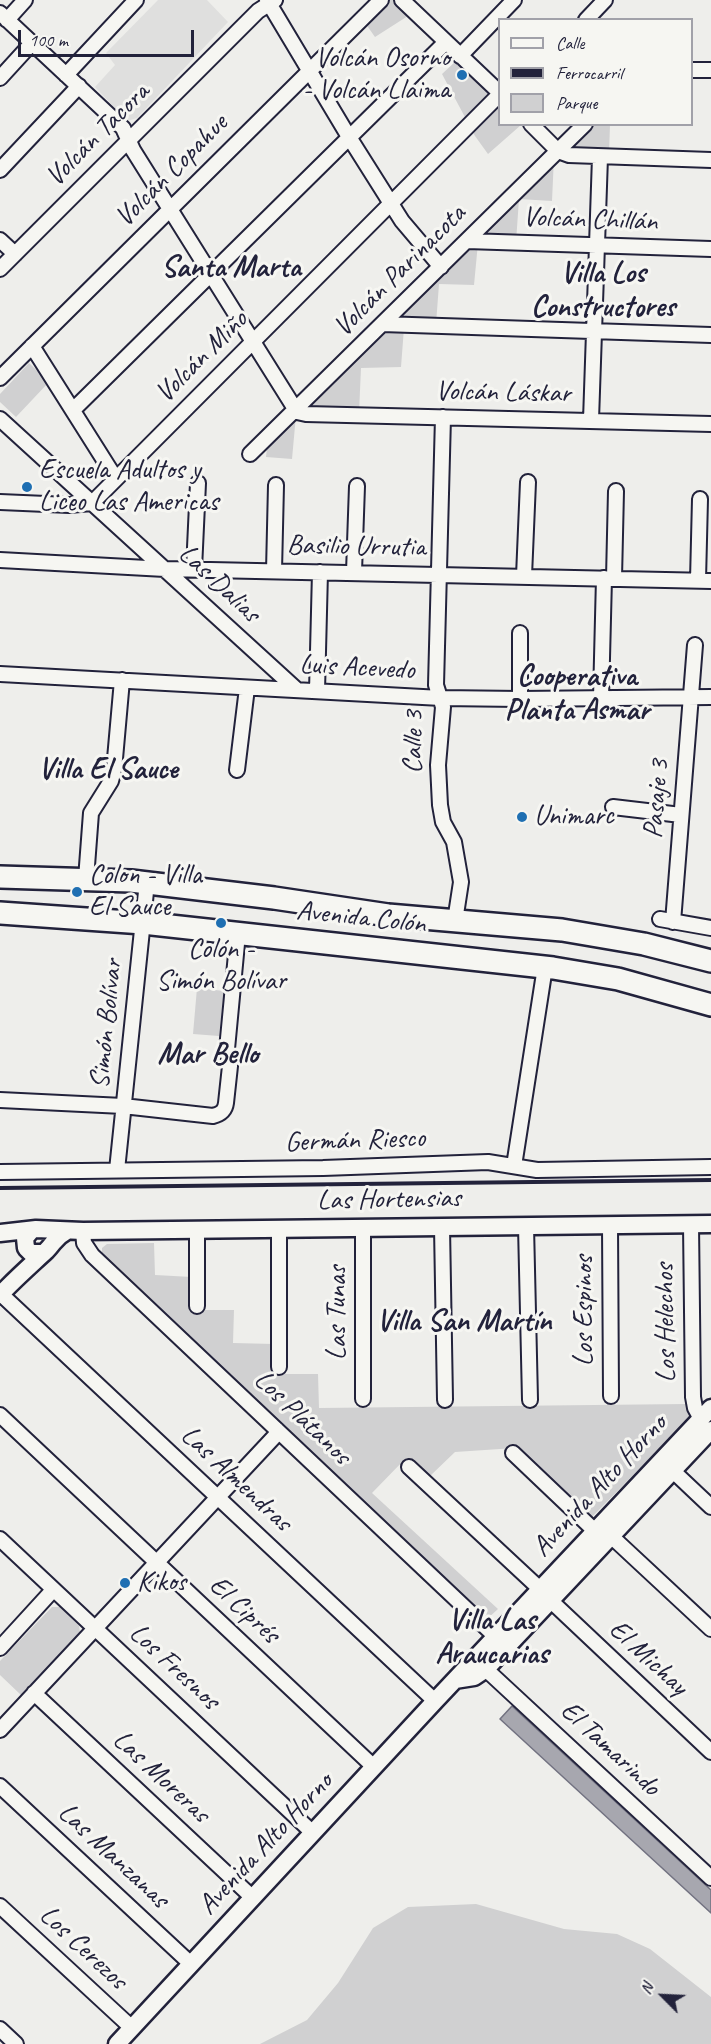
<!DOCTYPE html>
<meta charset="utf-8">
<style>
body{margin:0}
#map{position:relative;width:711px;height:2044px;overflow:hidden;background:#eeeeeb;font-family:Caveat,sans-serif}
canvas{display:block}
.legend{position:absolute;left:498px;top:18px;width:195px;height:108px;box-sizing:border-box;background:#f6f6f2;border:2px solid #a1a1a9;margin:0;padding:8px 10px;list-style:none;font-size:18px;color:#22223b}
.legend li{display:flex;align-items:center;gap:12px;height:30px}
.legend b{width:30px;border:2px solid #a1a1a9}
.north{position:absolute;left:633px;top:1966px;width:60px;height:60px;-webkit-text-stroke:4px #f6f6f2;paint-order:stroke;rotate:294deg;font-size:16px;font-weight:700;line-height:24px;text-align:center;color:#22223b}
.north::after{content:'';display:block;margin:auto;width:21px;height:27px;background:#22223b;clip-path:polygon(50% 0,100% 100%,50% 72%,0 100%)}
.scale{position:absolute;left:18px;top:30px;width:176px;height:27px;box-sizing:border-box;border:3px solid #22223b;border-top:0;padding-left:8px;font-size:18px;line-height:21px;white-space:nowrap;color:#22223b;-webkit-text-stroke:4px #f6f6f2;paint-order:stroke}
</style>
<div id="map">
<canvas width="711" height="2044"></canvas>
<ul class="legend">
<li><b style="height:8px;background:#f6f6f2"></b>Calle</li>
<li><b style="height:8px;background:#22223b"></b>Ferrocarril</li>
<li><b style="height:16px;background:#d0d0d1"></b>Parque</li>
</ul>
<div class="north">N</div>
<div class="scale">100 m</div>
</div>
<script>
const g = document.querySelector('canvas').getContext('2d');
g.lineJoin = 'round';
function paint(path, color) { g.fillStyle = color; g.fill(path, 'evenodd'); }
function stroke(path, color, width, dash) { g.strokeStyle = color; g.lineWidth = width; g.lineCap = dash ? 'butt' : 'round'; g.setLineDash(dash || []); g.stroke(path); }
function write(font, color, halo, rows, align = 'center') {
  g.font = font + ' Caveat,sans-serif'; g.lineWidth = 6; g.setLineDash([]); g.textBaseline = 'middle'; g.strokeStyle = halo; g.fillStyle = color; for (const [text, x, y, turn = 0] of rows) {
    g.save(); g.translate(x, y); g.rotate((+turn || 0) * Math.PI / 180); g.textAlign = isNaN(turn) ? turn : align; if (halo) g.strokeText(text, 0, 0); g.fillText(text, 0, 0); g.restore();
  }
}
paint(new Path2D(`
 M 158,0 L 207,0 L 228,22 L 137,118 L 127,121 L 95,87 L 115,65 L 106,53 Z`), '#dfdfde');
paint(new Path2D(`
 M 383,0 L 398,0 L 411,14 L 375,37 L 363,20 Z
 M 457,60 L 499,103 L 500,124 L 521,125 L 488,154 L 475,136 L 442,74 Z
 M 588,125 L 610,125 L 609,154 L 561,151 Z
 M 554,157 L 552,201 L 519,199 L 516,242 L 470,240 Z
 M 467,243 L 478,243 L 474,285 L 439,284 L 436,324 L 386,323 Z
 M 383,327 L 404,328 L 401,367 L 361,368 L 359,413 L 301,410 Z
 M 29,363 L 49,382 L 16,417 L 0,402 L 0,394 Z
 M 296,415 L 292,459 L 266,457 L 268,439 Z
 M 197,988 L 224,991 L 219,1036 L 193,1034 Z
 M 154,1243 L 155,1275 L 192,1277 L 192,1310 L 234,1310 L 233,1343 L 274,1344 L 274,1374 L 318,1374 L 319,1408 L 686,1404 L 691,1416 L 591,1518 L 515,1448 L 455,1452 L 429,1477 L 406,1458 L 372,1493 L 498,1609 L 486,1620 L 102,1253 L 102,1248 L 107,1244 Z
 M 52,1607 L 60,1607 L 79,1626 L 80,1632 L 21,1695 L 0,1675 L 0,1661 Z
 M 476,1904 L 564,1929 L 617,1934 L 650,1949 L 711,1997 L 711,2044 L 260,2044 L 307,2020 L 338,1983 L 373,1928 L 408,1907 Z`), '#d0d0d1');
const water = new Path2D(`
 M 512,1706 L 711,1890 L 711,1913 L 500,1719 Z`);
paint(water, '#a7a7af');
stroke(water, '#727281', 1.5);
const minor = new Path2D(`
 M 267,0 L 349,137 L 402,221 L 441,267
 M 402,0 L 500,93
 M 0,13 L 123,128 L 133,150 L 297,412 L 306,414 L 711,424
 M 7,20 L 25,0
 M 586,20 L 605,0
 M 460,56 L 514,0
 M 692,70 L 711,70
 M 66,75 L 136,0
 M 0,78 L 32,43
 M 531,124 L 558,151 L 569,155 L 711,160
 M 0,170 L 79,86
 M 0,240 L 15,254
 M 467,241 L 711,249
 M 0,269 L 258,11 L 275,0
 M 382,324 L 711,335
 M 32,346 L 116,479
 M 0,378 L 381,0
 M 73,410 L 446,42
 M 443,417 L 436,685 L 443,707 L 438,765 L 440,805 L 443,822 L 454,842 L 461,882 L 455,921
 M 0,419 L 297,690
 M 591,420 L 600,157
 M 250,454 L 585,124
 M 0,502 L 69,505 L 92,503 L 500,94
 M 0,560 L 165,569 L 711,581
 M 194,569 L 198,483
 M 274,571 L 276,485
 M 354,572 L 357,486
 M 524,576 L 528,482
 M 614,578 L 616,491
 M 698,580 L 700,499
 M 0,674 L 441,698 L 520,699 L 711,697
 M 317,691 L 320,572
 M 601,698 L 604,578
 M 520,699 L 520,633
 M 237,770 L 247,688
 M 613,807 L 681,815
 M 86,879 L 91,813 L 111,781 L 114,770 L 122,680
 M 660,919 L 711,928
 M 673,922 L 695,645
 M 0,1100 L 123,1106 L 213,1116 C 221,1114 225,1111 226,1103 L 230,1066 L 227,1049 L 238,933
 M 514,1166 L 545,967
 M 117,1170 L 147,882
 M 0,1172 L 323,1168 L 488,1162 L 537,1170 L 711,1167
 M 691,1224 L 693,1397 L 695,1408 L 701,1419
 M 610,1225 L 611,1396
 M 526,1226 L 530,1400
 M 442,1227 L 445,1400
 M 363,1228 L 363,1399
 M 279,1229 L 279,1367
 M 197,1230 L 197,1306
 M 83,1231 L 84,1243 L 92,1255 L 496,1637
 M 1,1294 L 435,1701
 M 0,1415 L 374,1767
 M 513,1453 L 595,1531
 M 409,1467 L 540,1589
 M 673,1471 L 711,1507
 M 611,1536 L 711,1629
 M 0,1539 L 313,1833
 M 551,1601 L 711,1752
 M 0,1648 L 53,1590
 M 478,1662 L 711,1878
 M 34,1693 L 253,1898
 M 0,1730 L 275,1436 L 277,1430
 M 0,1786 L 191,1964
 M 0,1906 L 132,2028
 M 0,2029 L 16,2044`);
const tertiary = new Path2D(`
 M 31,1231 L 25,1238 L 26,1248 L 31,1253 L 42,1253
 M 0,1233 L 36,1229 L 83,1231 L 711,1224
 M 0,1295 C 15,1279 31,1265 46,1251 C 55,1242 54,1238 67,1231
 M 455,1680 L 474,1677 L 486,1669 L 711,1430
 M 117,2044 L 435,1701 L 711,1408`);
const primary = new Path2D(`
 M 0,877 L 131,881 L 274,898 L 388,915 L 562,930 L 644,944 L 711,961
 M 0,913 L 143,923 L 553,968 L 618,979 L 711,1005`);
stroke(minor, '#22223b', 18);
stroke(tertiary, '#22223b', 21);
stroke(primary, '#22223b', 26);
stroke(minor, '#f6f6f2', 14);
stroke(tertiary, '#f6f6f2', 16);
stroke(primary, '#f6f6f2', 21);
stroke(new Path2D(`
 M 0,1188 L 711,1180`), '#22223b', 4);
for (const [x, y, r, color] of [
 [462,75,6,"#1f6fb2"],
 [27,487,6,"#1f6fb2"],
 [522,817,6,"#1f6fb2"],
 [77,892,6,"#1f6fb2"],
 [221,923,6,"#1f6fb2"],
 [125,1583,6,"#1f6fb2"]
]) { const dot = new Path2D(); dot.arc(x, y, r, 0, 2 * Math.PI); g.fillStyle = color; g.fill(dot); stroke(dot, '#f6f6f2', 2); }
write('28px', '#22223b', '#f6f6f2', [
 ["Volcán Osorno",450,59,"right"],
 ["- Volcán Llaima",450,91,"right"],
 ["Escuela Adultos y",39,471],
 ["Liceo Las Americas",39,503],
 ["Unimarc",534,817],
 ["Colon - Villa",89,876],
 ["El Sauce",89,908],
 ["Colón -",221,950,"center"],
 ["Simón Bolívar",221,982,"center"],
 ["Kikos",137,1583]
], 'left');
write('28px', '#22223b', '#f6f6f2', [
 ["Volcán Tacora",98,135,-45],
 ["Volcán Copahue",172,171,-45],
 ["Volcán Chillán",590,220,2],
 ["Volcán Parinacota",400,271,-45],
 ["Volcán Miño",202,357,-45],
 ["Volcán Láskar",503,393,1],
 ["Basilio Urrutia",356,547,1],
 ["Las Dalias",219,584,43],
 ["Luis Acevedo",357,668,3],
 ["Calle 3",414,742,-89],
 ["Pasaje 3",657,799,-85],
 ["Avenida Colón",361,918,6],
 ["Simón Bolívar",107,1024,-84],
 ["Germán Riesco",355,1141,-2],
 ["Las Hortensias",389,1200,-1],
 ["Los Espinos",585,1311,-90],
 ["Las Tunas",338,1313,-90],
 ["Los Helechos",666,1323,-91],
 ["Los Plátanos",302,1418,44],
 ["Las Almendras",236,1479,43],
 ["Avenida Alto Horno",600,1486,-47],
 ["El Ciprés",244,1610,43],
 ["El Michay",648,1658,43],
 ["Los Fresnos",174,1667,43],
 ["El Tamarindo",610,1749,43],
 ["Las Moreras",161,1777,43],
 ["Avenida Alto Horno",266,1844,-47],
 ["Las Manzanas",113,1856,43],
 ["Los Cerezos",83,1948,43]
]);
write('bold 30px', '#22223b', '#f6f6f2', [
 ["Santa Marta",231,268],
 ["Villa Los",603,274],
 ["Constructores",603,308],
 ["Cooperativa",577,677],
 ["Planta Asmar",577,711],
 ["Villa El Sauce",108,770],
 ["Mar Bello",208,1055],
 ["Villa San Martín",464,1322],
 ["Villa Las",492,1621],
 ["Araucarias",492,1655]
]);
</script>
